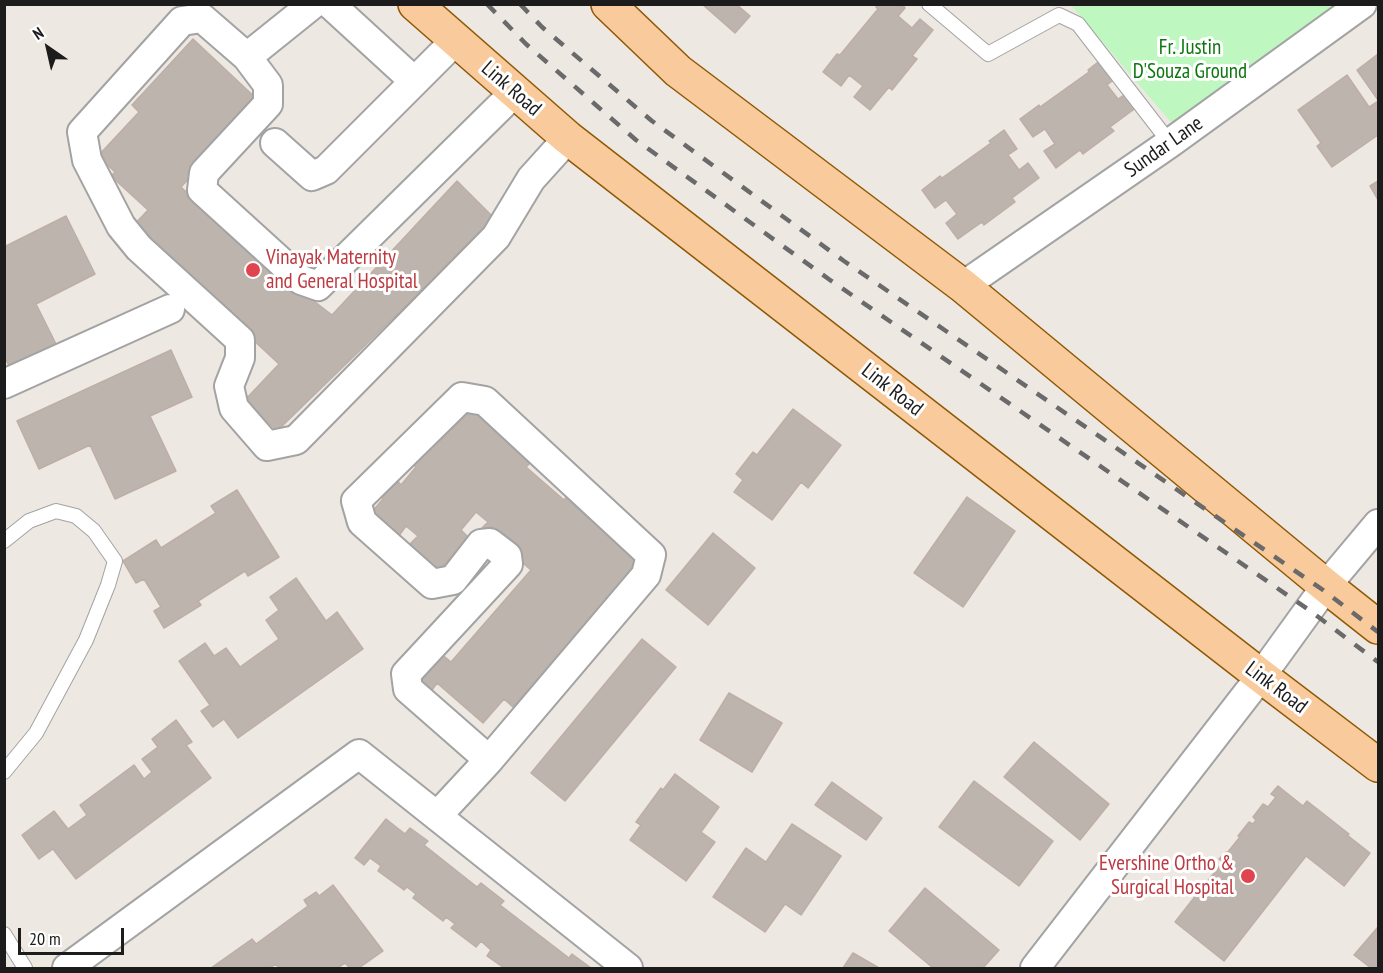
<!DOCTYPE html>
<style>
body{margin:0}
#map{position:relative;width:1383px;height:973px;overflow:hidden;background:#ede8e2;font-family:"PT Sans Narrow",sans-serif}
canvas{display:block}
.frame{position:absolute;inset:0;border:6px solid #1c1c1c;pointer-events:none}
.north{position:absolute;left:18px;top:18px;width:60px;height:60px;-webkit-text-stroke:4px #fff;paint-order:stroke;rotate:326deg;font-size:16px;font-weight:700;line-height:24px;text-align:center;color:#1c1c1c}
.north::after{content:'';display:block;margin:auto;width:21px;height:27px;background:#1c1c1c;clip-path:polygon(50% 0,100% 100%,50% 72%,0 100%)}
.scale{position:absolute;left:18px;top:928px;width:106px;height:27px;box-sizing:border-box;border:3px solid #1c1c1c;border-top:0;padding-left:8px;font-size:18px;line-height:21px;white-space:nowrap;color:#1c1c1c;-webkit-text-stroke:4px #fff;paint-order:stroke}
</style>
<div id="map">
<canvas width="1383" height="973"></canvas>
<div class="frame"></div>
<div class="north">N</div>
<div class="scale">20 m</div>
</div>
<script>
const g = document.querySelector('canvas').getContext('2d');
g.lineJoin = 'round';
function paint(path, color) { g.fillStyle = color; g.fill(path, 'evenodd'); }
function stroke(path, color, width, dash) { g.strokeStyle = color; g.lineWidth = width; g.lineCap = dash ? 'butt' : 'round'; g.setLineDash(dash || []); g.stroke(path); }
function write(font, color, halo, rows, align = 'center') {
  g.font = font + ' "PT Sans Narrow",sans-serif'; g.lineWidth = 6; g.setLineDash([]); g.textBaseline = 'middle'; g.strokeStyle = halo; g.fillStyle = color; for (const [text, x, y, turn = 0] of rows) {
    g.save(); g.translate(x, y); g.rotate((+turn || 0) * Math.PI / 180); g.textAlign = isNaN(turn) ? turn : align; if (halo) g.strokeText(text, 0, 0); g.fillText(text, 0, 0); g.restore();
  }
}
paint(new Path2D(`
 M 1339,4 L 1181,134 L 1071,5 Z`), '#bef7bf');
const building = new Path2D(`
 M 702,4 L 736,4 L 750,16 L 735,33 Z
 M 878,4 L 902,4 L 905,8 L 898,16 L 912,28 L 920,19 L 933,30 L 912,56 L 917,59 L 892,90 L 889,87 L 870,110 L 854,97 L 863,86 L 849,75 L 841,86 L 823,72 L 837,54 L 840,55 L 878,9 L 876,7 Z
 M 193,39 L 260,102 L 181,187 L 245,248 L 332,315 L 457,181 L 495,219 L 277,431 L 245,400 L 279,364 L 132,227 L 148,210 L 111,176 L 115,172 L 98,156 L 139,112 L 132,105 Z
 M 1378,54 L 1378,100 L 1357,70 Z
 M 1102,59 L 1116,78 L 1107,85 L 1118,99 L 1127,93 L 1137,107 L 1110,127 L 1114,131 L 1083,154 L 1080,150 L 1056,168 L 1044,151 L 1055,144 L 1045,129 L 1033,137 L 1020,119 L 1039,105 L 1040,107 L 1089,72 L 1088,70 Z
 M 1347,75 L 1369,107 L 1378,101 L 1378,135 L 1332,167 L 1317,146 L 1321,143 L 1298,110 Z
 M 1004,130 L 1017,149 L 1008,155 L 1019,170 L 1028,163 L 1039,178 L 1012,198 L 1015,202 L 984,225 L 982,222 L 958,239 L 946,223 L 957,214 L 946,200 L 935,208 L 922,190 L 940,176 L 942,178 L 991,143 L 989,141 Z
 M 1378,181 L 1378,200 L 1370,186 Z
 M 66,216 L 95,274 L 36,304 L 58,348 L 12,372 L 4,356 L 4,247 Z
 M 171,350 L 192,397 L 150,416 L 176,471 L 115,499 L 90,445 L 39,469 L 17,421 Z
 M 471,407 L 533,460 L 526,467 L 564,500 L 570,493 L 644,557 L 513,707 L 504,699 L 483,723 L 437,683 L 432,690 L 413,673 L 434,648 L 451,662 L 531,570 L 482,528 L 488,522 L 476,512 L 461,530 L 468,537 L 438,572 L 408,546 L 418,536 L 406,526 L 398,537 L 370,514 L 383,499 L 381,496 L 396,479 L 401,485 L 416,467 L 411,462 L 445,423 L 452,429 Z
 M 793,409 L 841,445 L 808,488 L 801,482 L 772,520 L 734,492 L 743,480 L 736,474 L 753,452 L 757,455 Z
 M 237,490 L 279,557 L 248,576 L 245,571 L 198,601 L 201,605 L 164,628 L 154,611 L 161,607 L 144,579 L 136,583 L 123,561 L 156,540 L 161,548 L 216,513 L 211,506 Z
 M 967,497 L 1015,531 L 963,607 L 914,573 Z
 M 713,533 L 755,568 L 708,625 L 666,590 Z
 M 296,578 L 326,621 L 337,612 L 363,649 L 238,738 L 224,719 L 213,727 L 201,711 L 210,705 L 179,661 L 205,643 L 214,656 L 226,648 L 240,667 L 279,639 L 266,620 L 279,610 L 270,597 Z
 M 642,639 L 676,667 L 565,801 L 531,773 Z
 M 729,693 L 782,723 L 752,772 L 700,740 Z
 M 176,720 L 192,742 L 186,745 L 211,778 L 76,879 L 53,849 L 39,859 L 22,835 L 54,811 L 68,829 L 87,815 L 80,805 L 134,765 L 144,779 L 152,772 L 142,759 L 158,747 L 152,739 Z
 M 1034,742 L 1109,804 L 1080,840 L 1004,777 Z
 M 675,774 L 719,807 L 701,832 L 715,842 L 686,881 L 630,840 L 641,825 L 636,822 L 661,788 L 663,790 Z
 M 974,781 L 1053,841 L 1019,886 L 939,827 Z
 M 832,782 L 882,818 L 866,840 L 815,805 Z
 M 1278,786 L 1303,806 L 1307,801 L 1349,834 L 1347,835 L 1370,853 L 1344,886 L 1306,856 L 1224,961 L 1175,922 L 1197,894 L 1194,891 L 1202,881 L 1206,883 L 1223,862 L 1219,859 L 1226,852 L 1227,853 L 1240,837 L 1238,836 L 1249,822 L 1253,824 L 1256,820 L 1253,817 L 1263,804 L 1268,807 L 1276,797 L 1271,794 Z
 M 386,819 L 405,834 L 410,828 L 428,841 L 424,845 L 477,887 L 481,883 L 504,901 L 500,905 L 569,958 L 572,954 L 591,968 L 504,968 L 487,956 L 491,950 L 481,941 L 476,947 L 451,928 L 455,924 L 446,917 L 443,921 L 413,898 L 416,894 L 407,887 L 404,890 L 378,871 L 381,866 L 370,858 L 364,865 L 355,858 Z
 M 792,824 L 841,856 L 801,915 L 785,904 L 765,932 L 713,897 L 746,848 L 766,862 Z
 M 333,885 L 383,951 L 359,968 L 350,968 L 345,963 L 337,968 L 279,968 L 276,964 L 269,968 L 211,968 L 252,939 L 256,944 L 308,906 L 304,900 L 316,892 L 319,896 Z
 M 925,888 L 999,950 L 983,968 L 933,968 L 889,931 Z
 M 1378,927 L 1378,968 L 1371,968 L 1354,955 Z
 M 853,953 L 879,968 L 843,968 Z`);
paint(building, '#bdb4ae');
stroke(building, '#beaea5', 1.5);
const service = new Path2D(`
 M 929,4 L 988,54 L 1059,15 L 1078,24 L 1170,143
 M 4,541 L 29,521 L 56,511 L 76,516 L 94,531 L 115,561 L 108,585 L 86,640 L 36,733 L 4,772
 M 4,934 L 25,968`);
const minor = new Path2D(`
 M 330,4 L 414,81
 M 247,57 L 313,4
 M 515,92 L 318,286 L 301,280 L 202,190 L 204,173 L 268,104 L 268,85 L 247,57 L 202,18 L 182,21 L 82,132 L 87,160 L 121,226 L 139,248 L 240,340 L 240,358 L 229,386 L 234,408 L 267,446 L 296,440 L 496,237 L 531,179 L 568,138
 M 275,143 L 312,176 L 326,170 L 456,40
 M 963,286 L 1170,143 L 1362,4
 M 4,384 L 170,309
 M 437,816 L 489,760 L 646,575 L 651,555 L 485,401 L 462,397 L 356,501 L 362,522 L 432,584 L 453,580 L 481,544 L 490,543 L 507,556 L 508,564 L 406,674 L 408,689 L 489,760
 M 67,968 L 359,754 L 628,968
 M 1035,968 L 1261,676 L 1326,586 L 1378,524`);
const primary = new Path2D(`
 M 415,4 L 568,138 L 1261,676 L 1378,765
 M 608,4 L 678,71 L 963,286 L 1326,586 L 1378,627`);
stroke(service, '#a3a3a3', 16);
stroke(minor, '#a3a3a3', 32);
stroke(primary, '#8f5804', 36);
stroke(service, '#fff', 14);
stroke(minor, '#fff', 28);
stroke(primary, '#f9ca9b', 33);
stroke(new Path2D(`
 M 487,4 L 526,44 L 636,140 L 830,280 L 1309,610 L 1378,662
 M 520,4 L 542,27 L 652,121 L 844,261 L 1323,590 L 1378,632`), '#6a6a6a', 4.5, [12, 12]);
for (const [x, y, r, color] of [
 [253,270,8,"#e0444e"],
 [1248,876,8,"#e0444e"]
]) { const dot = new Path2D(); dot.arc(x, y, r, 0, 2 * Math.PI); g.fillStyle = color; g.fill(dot); stroke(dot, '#fff', 2); }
write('21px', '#0e7610', '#fff', [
 ["Fr. Justin",1190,48],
 ["D'Souza Ground",1190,72]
]);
write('21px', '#1c1c1c', '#fff', [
 ["Link Road",511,89,41],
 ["Sundar Lane",1164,147,-35],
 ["Link Road",892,390,38],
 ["Link Road",1276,688,37]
]);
write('21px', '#be3a42', '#fff', [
 ["Vinayak Maternity",266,258],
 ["and General Hospital",266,282],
 ["Evershine Ortho &",1234,864,"right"],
 ["Surgical Hospital",1234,888,"right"]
], 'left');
</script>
